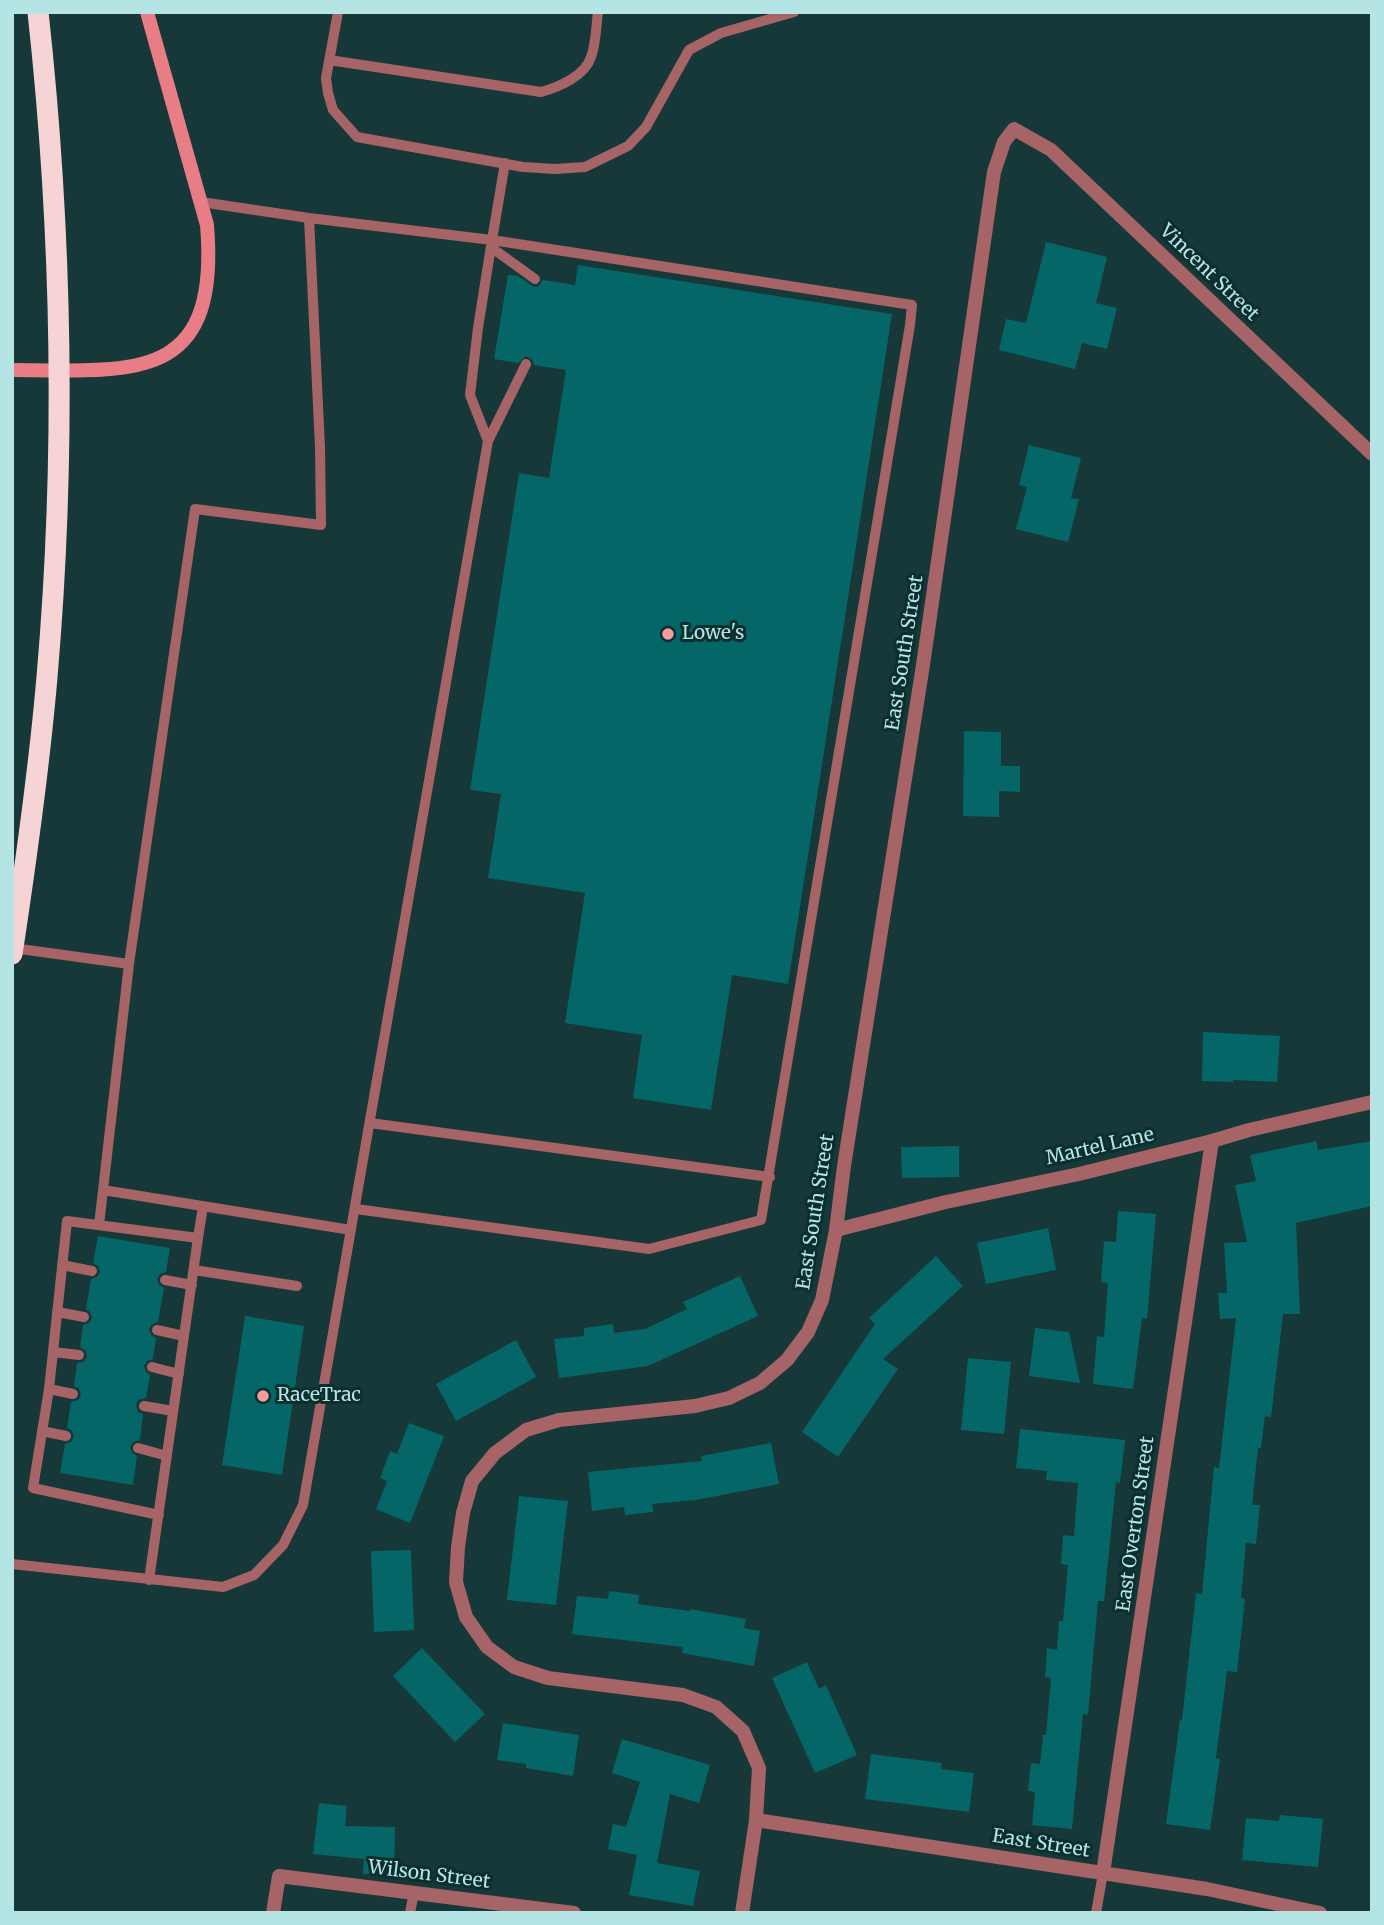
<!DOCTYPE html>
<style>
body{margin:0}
#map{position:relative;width:1384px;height:1925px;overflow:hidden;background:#173838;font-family:Merriweather,serif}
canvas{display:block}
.frame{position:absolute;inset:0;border:14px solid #b5e4e4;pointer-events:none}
</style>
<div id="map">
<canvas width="1384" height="1925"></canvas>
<div class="frame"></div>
</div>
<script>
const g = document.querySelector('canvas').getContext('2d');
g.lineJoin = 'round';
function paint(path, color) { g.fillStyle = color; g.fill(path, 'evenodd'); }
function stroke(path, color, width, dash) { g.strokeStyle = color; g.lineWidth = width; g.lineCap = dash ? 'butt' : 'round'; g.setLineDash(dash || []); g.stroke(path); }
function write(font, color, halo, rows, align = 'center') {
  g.font = font + ' Merriweather,serif'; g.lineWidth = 6; g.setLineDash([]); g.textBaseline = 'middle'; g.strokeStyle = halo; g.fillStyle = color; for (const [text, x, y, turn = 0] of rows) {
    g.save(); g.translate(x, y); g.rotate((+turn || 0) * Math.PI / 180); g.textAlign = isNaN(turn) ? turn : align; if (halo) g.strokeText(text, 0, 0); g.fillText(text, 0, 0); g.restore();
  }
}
paint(new Path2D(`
 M 1046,242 L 1107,257 L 1096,303 L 1117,308 L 1107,349 L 1082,343 L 1075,369 L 999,350 L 1006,319 L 1026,323 Z
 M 578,265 L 892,314 L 788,984 L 732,975 L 711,1110 L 633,1098 L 642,1035 L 565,1023 L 585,893 L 488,878 L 501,794 L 470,790 L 519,473 L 549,478 L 566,370 L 534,365 L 532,359 L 526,356 L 518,363 L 494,359 L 508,275 L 518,276 L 534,287 L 539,286 L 543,280 L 575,285 Z
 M 1029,445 L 1081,458 L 1071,498 L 1079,499 L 1068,542 L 1016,529 L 1027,487 L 1019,485 Z
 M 964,731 L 1001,732 L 1001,766 L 1020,766 L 1020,792 L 999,791 L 999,817 L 963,816 Z
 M 1203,1032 L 1280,1036 L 1277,1082 L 1233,1080 L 1233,1082 L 1202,1081 Z
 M 1316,1141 L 1318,1150 L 1372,1141 L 1372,1206 L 1296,1223 L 1300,1314 L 1283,1314 L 1271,1417 L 1265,1416 L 1261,1448 L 1258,1448 L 1252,1505 L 1260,1505 L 1256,1544 L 1246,1543 L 1241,1598 L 1245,1599 L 1237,1672 L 1227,1671 L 1216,1758 L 1220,1759 L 1210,1830 L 1166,1824 L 1180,1720 L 1182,1720 L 1196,1593 L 1202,1594 L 1214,1467 L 1219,1468 L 1236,1318 L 1220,1319 L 1218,1293 L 1227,1293 L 1224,1243 L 1247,1242 L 1235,1185 L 1256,1181 L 1250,1155 Z
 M 959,1146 L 959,1177 L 902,1178 L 901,1147 Z
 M 1118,1211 L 1156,1214 L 1147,1319 L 1142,1318 L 1133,1389 L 1093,1384 L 1097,1336 L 1104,1337 L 1108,1283 L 1101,1282 L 1104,1241 L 1116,1242 Z
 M 1048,1228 L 1056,1270 L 986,1284 L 977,1243 Z
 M 98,1236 L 170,1248 L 166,1272 L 160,1274 L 157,1279 L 159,1285 L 164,1288 L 158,1322 L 152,1324 L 149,1329 L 151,1335 L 156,1338 L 153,1359 L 147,1361 L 144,1366 L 146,1372 L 150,1375 L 146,1398 L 138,1400 L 136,1405 L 138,1412 L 143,1414 L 140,1440 L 133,1442 L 130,1447 L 132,1453 L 137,1456 L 133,1485 L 60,1473 L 65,1444 L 71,1442 L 74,1437 L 72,1431 L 67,1428 L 71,1402 L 78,1400 L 81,1395 L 79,1389 L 74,1386 L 77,1363 L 83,1362 L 87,1357 L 86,1351 L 80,1347 L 83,1325 L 89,1323 L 92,1318 L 90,1312 L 86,1309 L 91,1279 L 97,1277 L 100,1272 L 98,1266 L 93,1263 Z
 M 936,1256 L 963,1286 L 883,1359 L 898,1369 L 838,1457 L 802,1432 L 875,1324 L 869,1318 Z
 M 740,1276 L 758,1316 L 648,1366 L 559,1378 L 554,1339 L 584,1336 L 584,1328 L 613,1324 L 614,1333 L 645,1329 L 687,1309 L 683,1302 Z
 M 245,1316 L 304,1326 L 282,1475 L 222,1465 Z
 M 1035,1328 L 1069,1332 L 1080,1383 L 1029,1376 Z
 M 516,1340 L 536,1377 L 456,1421 L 436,1384 Z
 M 968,1358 L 1011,1362 L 1004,1434 L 961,1430 Z
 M 409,1423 L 444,1436 L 410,1523 L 376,1509 L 387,1481 L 380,1478 L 390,1451 L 397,1454 Z
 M 1020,1429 L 1125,1440 L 1120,1483 L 1116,1482 L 1104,1601 L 1098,1601 L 1088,1715 L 1083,1714 L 1072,1829 L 1032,1825 L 1035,1792 L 1028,1791 L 1031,1763 L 1040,1764 L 1043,1735 L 1046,1735 L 1051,1678 L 1045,1677 L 1047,1648 L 1057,1650 L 1059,1621 L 1063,1621 L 1068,1565 L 1061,1564 L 1063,1535 L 1074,1536 L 1078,1483 L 1046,1480 L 1047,1471 L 1016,1468 Z
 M 771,1443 L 779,1484 L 696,1500 L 652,1504 L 653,1512 L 625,1515 L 624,1507 L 592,1511 L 588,1472 L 702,1461 L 701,1456 Z
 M 519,1496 L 568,1501 L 556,1605 L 507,1600 Z
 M 411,1550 L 414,1630 L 374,1632 L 371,1551 Z
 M 609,1591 L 639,1595 L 638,1604 L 690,1611 L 690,1609 L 746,1619 L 744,1628 L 760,1631 L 754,1666 L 682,1653 L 683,1647 L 572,1634 L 577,1596 L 608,1599 Z
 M 422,1648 L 485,1714 L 455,1742 L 393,1676 Z
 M 807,1662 L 819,1689 L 826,1685 L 857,1755 L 815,1773 L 772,1678 Z
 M 503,1723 L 579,1735 L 573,1776 L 526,1768 L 526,1764 L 497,1760 Z
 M 622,1739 L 710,1765 L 699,1803 L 670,1794 L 657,1863 L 700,1871 L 693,1906 L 629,1895 L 637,1855 L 608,1849 L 613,1824 L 626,1827 L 640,1782 L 612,1773 Z
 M 871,1754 L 942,1763 L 941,1769 L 974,1773 L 969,1812 L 865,1799 Z
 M 319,1803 L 347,1806 L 345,1826 L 395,1827 L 394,1875 L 363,1874 L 364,1859 L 313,1854 Z
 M 1280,1815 L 1323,1819 L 1318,1867 L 1242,1860 L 1246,1818 L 1279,1821 Z`), '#056667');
stroke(new Path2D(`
 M 338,12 L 326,78 L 328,93 L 333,110 L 357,137 L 523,167 L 555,169 L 585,167 L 628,146 L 646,127 L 689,50 L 721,33 L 794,12
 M 329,60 L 541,92 C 559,87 585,76 591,57 C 596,44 596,27 598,12
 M 492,248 L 535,279
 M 488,441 L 526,364
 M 13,948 L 129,964
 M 370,1123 L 770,1177
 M 103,1190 L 351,1230
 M 356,1209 L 649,1249 L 761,1220 L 910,325 L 912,305 L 492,240 L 505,163
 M 99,1225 L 129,964 L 195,509 L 321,525 L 320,447 L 309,218
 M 198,1238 L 203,1206
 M 62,1265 L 92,1271
 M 194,1270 L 297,1286
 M 165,1280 L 192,1285
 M 57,1312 L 84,1317
 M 157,1330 L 184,1336
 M 53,1352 L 79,1355
 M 152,1367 L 179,1374
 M 49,1389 L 73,1394
 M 144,1406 L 173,1411
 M 42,1431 L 66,1436
 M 138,1448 L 167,1456
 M 12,1564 L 223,1587 L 254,1575 L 283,1545 L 303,1505 L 488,441 L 470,395 L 478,328 L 492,240 L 309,218 L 201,202
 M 149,1580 C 166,1466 182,1352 198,1238 L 67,1221 L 49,1389 L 33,1488 L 159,1515
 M 410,1913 L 414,1892
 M 1096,1913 L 1103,1873`), '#a76467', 10);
stroke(new Path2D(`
 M 836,1230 L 946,1202 L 1079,1174 L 1212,1141 L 1249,1130 L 1372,1102
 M 756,1820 L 1207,1889 L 1320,1913
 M 1103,1873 L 1212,1141
 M 273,1913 L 279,1876 L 574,1913
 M 742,1913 L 756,1820 L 759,1768 L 743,1731 L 716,1707 L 683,1695 L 548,1678 L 514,1667 L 487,1647 L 466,1617 L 456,1582 L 458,1547 L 463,1513 L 472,1481 L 495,1453 L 526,1430 L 559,1420 L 695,1406 L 729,1398 L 760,1383 L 787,1360 L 808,1332 L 822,1300 L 836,1230 L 844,1166 L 923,665 L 994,172 L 1004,142 L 1014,129 L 1051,150 L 1372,454`), '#a76467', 14);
stroke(new Path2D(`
 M 12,370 C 135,371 220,383 207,225 L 147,12`), '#e87d85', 14);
stroke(new Path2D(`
 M 12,954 C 26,862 39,770 47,677 C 66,458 62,231 38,12`), '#f6d3d4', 21);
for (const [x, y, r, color] of [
 [668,634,7,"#f49b9f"],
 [263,1396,7,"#f49b9f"]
]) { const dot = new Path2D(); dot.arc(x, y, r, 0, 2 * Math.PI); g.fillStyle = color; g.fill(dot); stroke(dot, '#0b2e2e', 2.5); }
write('19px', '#b5e4e4', '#0b2e2e', [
 ["Vincent Street",1209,273,44],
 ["East South Street",905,653,-81],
 ["Martel Lane",1100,1147,-13],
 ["East South Street",816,1212,-81],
 ["East Overton Street",1136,1524,-82],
 ["East Street",1041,1844,9],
 ["Wilson Street",429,1875,7]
]);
write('19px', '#b5e4e4', '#0b2e2e', [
 ["Lowe's",682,634],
 ["RaceTrac",277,1396]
], 'left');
</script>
